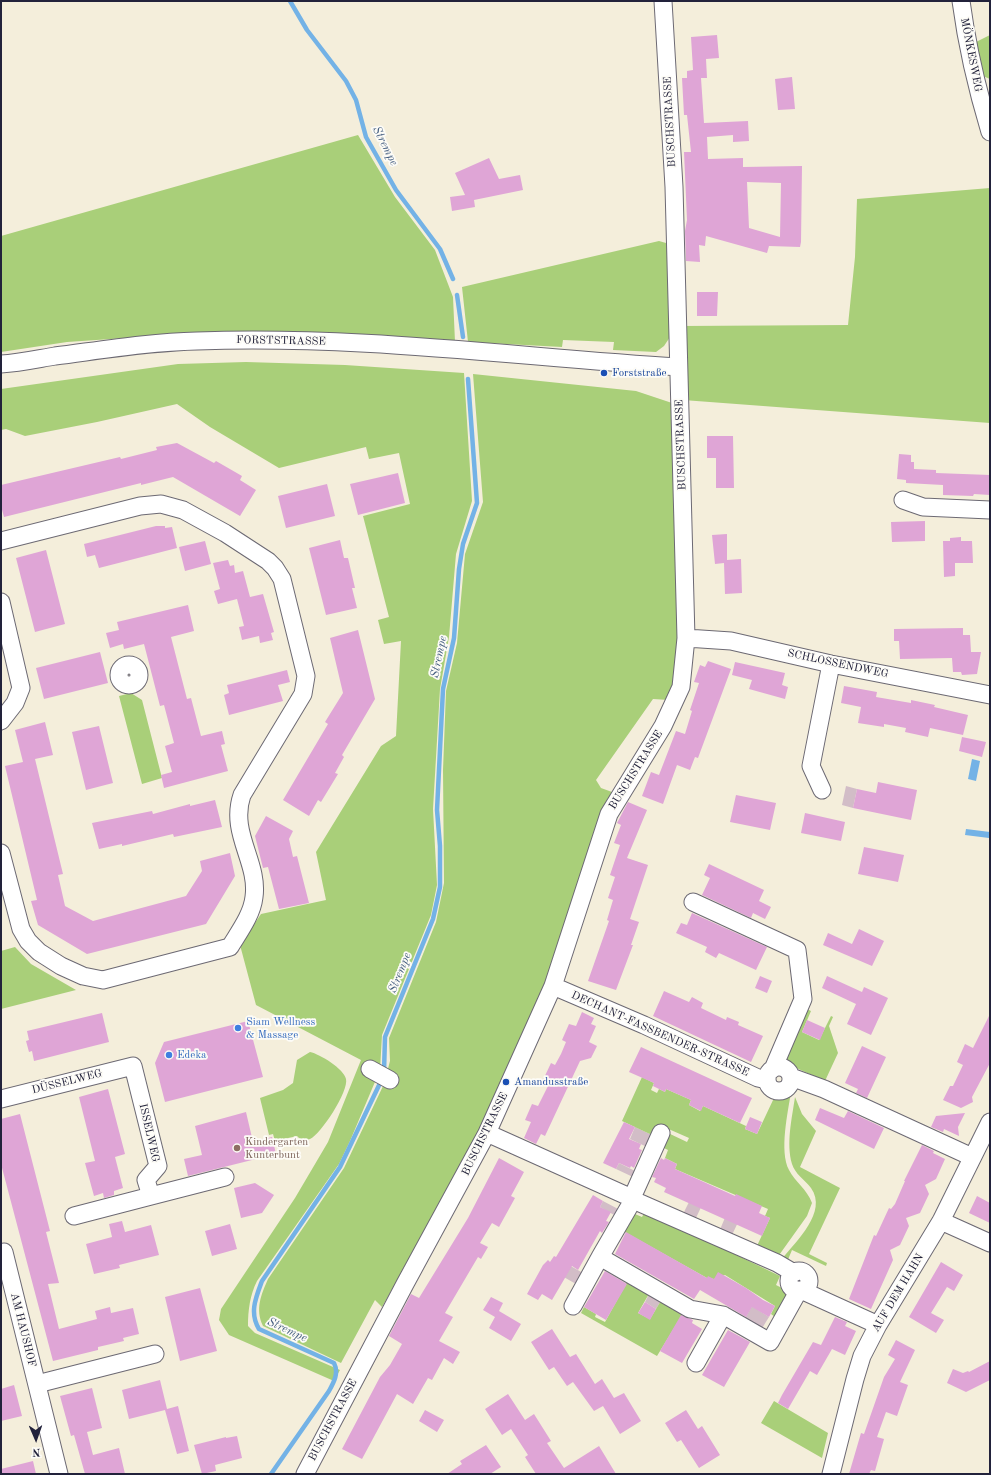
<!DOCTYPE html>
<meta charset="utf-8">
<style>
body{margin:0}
#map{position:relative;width:991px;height:1475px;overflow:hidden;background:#f4eedb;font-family:"Old Standard TT",serif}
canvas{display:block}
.frame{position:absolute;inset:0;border:2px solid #22223b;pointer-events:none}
.north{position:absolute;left:16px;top:1419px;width:40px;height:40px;-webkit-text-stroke:3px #fdfcf7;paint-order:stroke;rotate:178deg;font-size:11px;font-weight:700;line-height:16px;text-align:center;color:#22223b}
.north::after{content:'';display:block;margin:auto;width:14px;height:18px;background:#22223b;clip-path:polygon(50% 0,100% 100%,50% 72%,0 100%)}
</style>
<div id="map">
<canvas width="991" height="1475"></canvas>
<div class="frame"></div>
<div class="north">N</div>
</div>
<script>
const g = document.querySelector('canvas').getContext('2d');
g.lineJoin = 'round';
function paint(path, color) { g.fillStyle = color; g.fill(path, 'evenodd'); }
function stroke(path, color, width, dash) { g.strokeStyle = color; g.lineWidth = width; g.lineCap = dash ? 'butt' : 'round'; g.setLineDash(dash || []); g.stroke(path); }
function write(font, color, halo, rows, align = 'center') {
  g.font = font + ' "Old Standard TT",serif'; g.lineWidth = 3.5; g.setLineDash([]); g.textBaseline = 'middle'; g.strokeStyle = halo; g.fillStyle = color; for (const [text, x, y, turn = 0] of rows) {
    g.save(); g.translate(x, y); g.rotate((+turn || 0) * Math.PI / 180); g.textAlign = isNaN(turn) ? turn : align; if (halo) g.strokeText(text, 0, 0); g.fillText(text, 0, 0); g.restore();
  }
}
paint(new Path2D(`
 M 846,786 L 857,789 L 853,808 L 842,805 Z
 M 635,1127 L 652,1135 L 647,1147 L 630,1139 Z
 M 619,1163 L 635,1171 L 633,1177 L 616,1169 Z
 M 694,1192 L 703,1203 L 695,1220 L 683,1214 Z
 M 603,1201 L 620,1210 L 616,1216 L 600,1207 Z
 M 729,1208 L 742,1214 L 731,1237 L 719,1232 Z
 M 567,1264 L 583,1273 L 576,1284 L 555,1272 Z
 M 650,1292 L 662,1299 L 656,1309 L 645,1302 Z
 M 752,1306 L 769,1317 L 761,1330 L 744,1320 Z`), '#d2bdc7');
paint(new Path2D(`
 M 990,35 L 990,79 L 978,74 L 974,43 Z
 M 358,135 L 395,197 L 435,250 L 453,297 L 455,342 L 199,333 L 67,342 L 1,352 L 1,236 Z
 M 990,188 L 990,423 L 683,400 L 681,326 L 848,325 L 855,257 L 857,199 Z
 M 659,241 L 666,243 L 668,249 L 670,337 L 664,346 L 656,352 L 613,350 L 614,342 L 563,340 L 562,347 L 468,342 L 462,287 Z
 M 246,362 L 345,365 L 464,373 L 472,501 L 456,554 L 449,637 L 440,689 L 433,809 L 437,885 L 431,915 L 382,1035 L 380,1070 L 350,1141 L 339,1164 L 257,1281 C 250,1295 248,1310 248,1326 L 255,1333 L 340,1370 L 334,1381 L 229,1335 L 219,1320 L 221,1309 L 295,1198 L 328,1142 L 361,1060 L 256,1005 L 240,945 L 261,914 L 326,900 L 316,852 L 381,746 L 396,736 L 401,641 L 384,644 L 378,620 L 389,617 L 363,516 L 410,504 L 399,453 L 369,459 L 366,447 L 279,468 L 210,427 L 177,404 L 97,422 L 25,436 L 6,429 L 1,430 L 1,389 L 178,364 Z
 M 473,374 L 636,391 L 672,403 L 679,656 L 669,700 L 653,699 L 596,780 L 601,788 L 612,792 L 600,822 L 530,1026 L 465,1159 L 382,1307 L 375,1300 L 341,1363 L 263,1326 C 255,1309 261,1295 268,1279 L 344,1168 L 384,1084 L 390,1061 L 389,1038 L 436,922 L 444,883 L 443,770 L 446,691 L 457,643 L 465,554 L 483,502 Z
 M 131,693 L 142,700 L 162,778 L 142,784 L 119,696 Z
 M 15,947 L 31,964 L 76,990 L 1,1009 L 1,951 Z
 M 805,1008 L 811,1011 L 802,1032 L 819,1040 L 831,1016 L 833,1017 L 829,1026 L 838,1053 L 825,1081 L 783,1062 Z
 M 310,1052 C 320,1054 344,1069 346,1079 C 349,1091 321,1134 310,1139 C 308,1140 303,1140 301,1140 L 297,1136 L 275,1141 L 273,1134 L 269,1135 L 260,1098 L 283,1090 L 293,1083 L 297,1060 Z
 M 642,1077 L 654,1083 L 651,1090 L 657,1093 L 659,1089 L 665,1092 L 666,1089 L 691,1100 L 689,1105 L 700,1111 L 703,1106 L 746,1126 L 745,1129 L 757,1134 L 774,1098 L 791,1092 C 788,1112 779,1151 789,1170 C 795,1182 807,1189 812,1203 L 807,1216 L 777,1258 L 756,1248 L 770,1218 L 765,1216 L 768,1209 L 675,1169 L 677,1164 L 665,1158 L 668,1150 L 662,1147 L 668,1133 L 687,1142 L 689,1138 L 664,1127 L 652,1135 L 622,1121 Z
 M 795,1097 L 802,1114 L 816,1131 L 800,1167 L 840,1188 L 809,1254 L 827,1263 L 826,1266 L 792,1250 L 787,1262 L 782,1259 C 796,1241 828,1212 811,1188 C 805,1180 795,1174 792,1164 C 786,1143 792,1118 795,1097 Z
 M 645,1211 L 780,1276 L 776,1285 L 788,1291 L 775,1317 L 771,1314 L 775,1306 L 725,1275 L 714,1279 L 707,1278 L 621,1230 L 630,1216 L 635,1214 L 642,1217 Z
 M 628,1280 L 650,1292 L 638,1313 L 650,1319 L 662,1299 L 684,1312 L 657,1356 L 581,1313 L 584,1307 L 596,1314 L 595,1317 L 605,1322 Z
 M 774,1401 L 828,1433 L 822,1458 L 761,1423 Z`), '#a9cf79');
paint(new Path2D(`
 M 972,759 L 980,761 L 976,781 L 968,779 Z
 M 966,829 L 990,832 L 989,838 L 965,835 Z`), '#73b2e6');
stroke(new Path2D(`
 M 290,1 L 307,30 L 346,81 L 356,100 L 366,137 L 396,190 L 440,249 L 453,279
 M 457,295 L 463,337
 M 384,1072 L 385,1037 L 433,919 L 440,887 L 440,846 L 437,810 L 443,689 L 454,638 L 459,569 L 463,544 L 477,503 L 468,379
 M 271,1474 L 329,1391 C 334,1382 339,1373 334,1363 L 259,1329 C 249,1313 256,1297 262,1281 L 340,1167 L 382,1079`), '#73b2e6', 4.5);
paint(new Path2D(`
 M 717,35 L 719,58 L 706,59 L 707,78 L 701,78 L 704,123 L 748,121 L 749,141 L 733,142 L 733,135 L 707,137 L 708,159 L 743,158 L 743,167 L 802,166 L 801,242 L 800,247 L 769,246 L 767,253 L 706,236 L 705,246 L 699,245 L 700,262 L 686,261 L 685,231 L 687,220 L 684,152 L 691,152 L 687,115 L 684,115 L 682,78 L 687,78 L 687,71 L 693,70 L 691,37 ZM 747,182 L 781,183 L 780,237 L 749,228 Z
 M 792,77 L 795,109 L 778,110 L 775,79 Z
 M 489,158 L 499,179 L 520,175 L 523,190 L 474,200 L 475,207 L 452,211 L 450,197 L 465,195 L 455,173 Z
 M 697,292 L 718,292 L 717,316 L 697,316 Z
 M 707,436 L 733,436 L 734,488 L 716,488 L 716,458 L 707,458 Z
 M 177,443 L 214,463 L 216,461 L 242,476 L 240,480 L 256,490 L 240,516 L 173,477 L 141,485 L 141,483 L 4,517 L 1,506 L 1,485 L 120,457 L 121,459 L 157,450 L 156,447 Z
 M 899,454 L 911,455 L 911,462 L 914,462 L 914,469 L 936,470 L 936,473 L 990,475 L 990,495 L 974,494 L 973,496 L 943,495 L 943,485 L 906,483 L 906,480 L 897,479 Z
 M 398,473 L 405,503 L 358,515 L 350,484 Z
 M 327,484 L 335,516 L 286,528 L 278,496 Z
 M 925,521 L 925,541 L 892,542 L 891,522 Z
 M 156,526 L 165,526 L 165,528 L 172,527 L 177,548 L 99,568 L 95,555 L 87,557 L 84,544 Z
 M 727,534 L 727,560 L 741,559 L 742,593 L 725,594 L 724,563 L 715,564 L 712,535 Z
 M 961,537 L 961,541 L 972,541 L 973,563 L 955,563 L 955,576 L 944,577 L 943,541 L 950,541 L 950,538 Z
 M 340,540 L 344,558 L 348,558 L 355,588 L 352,588 L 357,608 L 326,615 L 309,548 Z
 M 205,541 L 211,564 L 185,571 L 179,547 Z
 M 46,550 L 65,624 L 35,632 L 16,558 Z
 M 228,560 L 230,566 L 234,565 L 235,573 L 243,571 L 250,597 L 263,594 L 274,632 L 271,633 L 273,640 L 260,643 L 259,636 L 242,640 L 239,627 L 244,626 L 237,599 L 218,604 L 214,591 L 220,589 L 213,563 Z
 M 188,605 L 194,631 L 171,637 L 187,699 L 191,698 L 201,736 L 222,731 L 225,744 L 221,745 L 228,771 L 164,788 L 161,775 L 172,772 L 165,746 L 174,743 L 164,705 L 160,706 L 144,644 L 124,649 L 123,644 L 110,648 L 106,633 L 119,630 L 117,622 Z
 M 963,628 L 963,635 L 970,635 L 971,652 L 981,652 L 977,674 L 962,675 L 961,672 L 953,672 L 952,658 L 900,659 L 899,641 L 894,641 L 894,629 Z
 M 358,630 L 375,699 L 342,755 L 344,757 L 335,773 L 338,774 L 321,802 L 318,800 L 309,816 L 283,800 L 328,724 L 325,722 L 343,693 L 330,638 Z
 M 100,652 L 108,683 L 44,699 L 36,668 Z
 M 708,661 L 731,669 L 698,758 L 695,757 L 690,770 L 677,765 L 663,804 L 642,796 L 651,772 L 659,775 L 676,731 L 685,734 L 692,711 L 690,710 L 699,683 L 694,682 L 700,665 L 705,667 Z
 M 735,662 L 785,673 L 782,685 L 788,687 L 785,699 L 749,689 L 752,680 L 732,675 Z
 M 287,670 L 290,682 L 278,685 L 283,701 L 229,715 L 224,695 L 229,693 L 227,685 Z
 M 844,686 L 877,692 L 876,697 L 911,703 L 911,700 L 935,705 L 934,707 L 968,715 L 963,735 L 930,728 L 928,737 L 905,732 L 906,728 L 884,724 L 884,727 L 858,723 L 861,707 L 841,703 Z
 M 45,722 L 53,755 L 35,759 L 63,874 L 58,875 L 65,906 L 93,921 L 186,896 L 202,871 L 200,861 L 230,853 L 235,876 L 206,924 L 87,954 L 38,925 L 31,901 L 37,900 L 5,766 L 23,762 L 15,730 Z
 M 99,726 L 113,783 L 86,790 L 72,732 Z
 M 962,737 L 986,742 L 982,757 L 959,751 Z
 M 878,782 L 917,790 L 911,820 L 853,808 L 857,789 L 876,793 Z
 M 736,795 L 776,803 L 770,830 L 730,822 Z
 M 215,800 L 222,827 L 174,837 L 173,834 L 122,846 L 122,844 L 99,849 L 92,823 L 152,811 L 153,814 L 190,804 L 190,806 Z
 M 628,802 L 647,810 L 627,858 L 648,865 L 630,919 L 639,922 L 631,945 L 633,945 L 616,990 L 588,981 L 609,921 L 607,920 L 613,900 L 608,898 L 615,877 L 610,875 L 620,845 L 614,843 L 621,825 L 617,823 Z
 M 805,813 L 845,822 L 841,841 L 801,833 Z
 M 266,816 L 293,831 L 289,839 L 293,857 L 297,856 L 309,903 L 279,909 L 268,867 L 263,868 L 255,836 Z
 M 864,847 L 904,855 L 898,882 L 858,874 Z
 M 709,864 L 764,890 L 759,901 L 771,907 L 765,919 L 753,913 L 751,918 L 702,895 L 710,878 L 704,875 Z
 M 692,913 L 767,947 L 756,970 L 719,953 L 716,958 L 705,952 L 707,947 L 676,933 L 681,923 L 687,925 Z
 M 859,929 L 884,941 L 872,966 L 823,945 L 828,933 L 852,944 Z
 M 760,976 L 772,981 L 767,993 L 755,988 Z
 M 827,976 L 862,992 L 864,987 L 888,998 L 871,1035 L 847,1024 L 856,1004 L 822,988 Z
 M 664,991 L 689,1002 L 692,997 L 703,1003 L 701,1008 L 726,1020 L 727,1017 L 739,1022 L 738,1025 L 763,1036 L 751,1062 L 653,1016 Z
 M 582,1012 L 594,1018 L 591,1024 L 596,1026 L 589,1042 L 597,1046 L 591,1058 L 580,1061 L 545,1136 L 541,1134 L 536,1144 L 524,1138 L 531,1122 L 525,1120 L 532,1104 L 538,1106 L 550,1082 L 543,1080 L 551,1063 L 555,1065 L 561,1054 L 566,1042 L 562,1040 L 569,1024 L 576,1026 Z
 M 102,1013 L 109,1042 L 34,1061 L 32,1051 L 29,1052 L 26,1041 L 29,1040 L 27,1031 Z
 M 990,1014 L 990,1063 L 972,1097 L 973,1102 L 961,1108 L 943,1100 L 950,1086 L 953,1086 L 963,1065 L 957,1062 L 965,1044 L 973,1048 Z
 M 807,1020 L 825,1028 L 820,1040 L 802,1032 Z
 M 248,1021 L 263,1077 L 165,1102 L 155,1063 L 164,1042 Z
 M 862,1046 L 886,1057 L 867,1098 L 856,1093 L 858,1089 L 845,1083 Z
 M 641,1047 L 752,1098 L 740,1123 L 703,1106 L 701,1111 L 689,1105 L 691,1100 L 666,1089 L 665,1092 L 653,1086 L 654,1083 L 629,1072 Z
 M 108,1089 L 125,1154 L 115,1157 L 123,1188 L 114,1191 L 114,1195 L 104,1198 L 103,1193 L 94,1196 L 85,1163 L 95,1161 L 79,1097 Z
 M 820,1108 L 844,1118 L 848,1111 L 884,1128 L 874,1149 L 815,1120 Z
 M 246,1112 L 253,1142 L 272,1137 L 276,1154 L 188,1176 L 184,1159 L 202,1155 L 195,1126 Z
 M 965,1113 L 958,1127 L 959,1136 L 944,1129 L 943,1132 L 931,1127 L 936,1116 Z
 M 20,1114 L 50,1231 L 46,1232 L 59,1283 L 48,1284 L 59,1329 L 97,1319 L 95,1311 L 110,1307 L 111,1313 L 133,1308 L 139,1334 L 123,1338 L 124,1341 L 98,1347 L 98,1350 L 53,1361 L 1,1164 L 1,1119 Z
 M 750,1117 L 762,1122 L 757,1134 L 745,1129 Z
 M 624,1122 L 635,1127 L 629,1139 L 641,1144 L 639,1149 L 642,1150 L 634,1168 L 631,1166 L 630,1168 L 619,1163 L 616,1169 L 603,1163 Z
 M 922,1145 L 934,1151 L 933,1153 L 945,1159 L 936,1179 L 925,1185 L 929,1194 L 920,1213 L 906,1218 L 909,1226 L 900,1245 L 890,1250 L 893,1260 L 871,1309 L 849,1299 L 874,1235 L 876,1236 L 889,1208 L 891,1209 L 895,1204 L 905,1181 L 904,1181 Z
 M 499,1158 L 524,1172 L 511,1196 L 515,1198 L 499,1227 L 492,1223 L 480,1243 L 488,1247 L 481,1259 L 478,1257 L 445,1313 L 453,1317 L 439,1341 L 460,1352 L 453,1364 L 444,1358 L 432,1380 L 428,1378 L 413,1404 L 397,1394 L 362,1459 L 342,1449 L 380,1377 L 390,1365 L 402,1344 L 389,1336 L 411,1294 L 419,1298 L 468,1218 Z
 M 661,1158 L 664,1160 L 665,1158 L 677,1164 L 675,1169 L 735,1196 L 736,1194 L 762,1206 L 759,1213 L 770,1218 L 762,1236 L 664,1192 L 666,1188 L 654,1182 L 656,1178 L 652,1177 Z
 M 255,1183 L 274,1195 L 262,1213 L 241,1218 L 234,1188 Z
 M 593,1195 L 603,1201 L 600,1207 L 611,1212 L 606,1221 L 609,1222 L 602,1233 L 600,1231 L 578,1270 L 572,1266 L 552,1300 L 542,1294 L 538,1300 L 527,1294 L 543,1265 L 548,1260 L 550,1262 L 554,1256 L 556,1257 Z
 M 977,1196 L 990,1203 L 990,1223 L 969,1213 Z
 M 122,1221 L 125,1232 L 151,1225 L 159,1255 L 119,1265 L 120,1268 L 94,1274 L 86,1244 L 112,1237 L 109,1224 Z
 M 230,1224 L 237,1249 L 212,1256 L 205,1231 Z
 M 626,1232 L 707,1278 L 708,1276 L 714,1279 L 718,1272 L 746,1288 L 763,1300 L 775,1306 L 769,1317 L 752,1307 L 746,1317 L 700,1290 L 694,1299 L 615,1254 Z
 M 941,1262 L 963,1275 L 954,1291 L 947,1287 L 931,1313 L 944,1320 L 936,1333 L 909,1317 Z
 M 605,1271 L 627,1284 L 606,1320 L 584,1307 Z
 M 200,1288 L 217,1351 L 180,1361 L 165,1297 Z
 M 491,1297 L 503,1303 L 499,1311 L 521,1324 L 511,1341 L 489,1328 L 495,1317 L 483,1310 Z
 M 645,1302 L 656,1309 L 650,1320 L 638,1313 Z
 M 681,1315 L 693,1320 L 692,1323 L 702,1329 L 682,1363 L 660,1351 Z
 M 835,1317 L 847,1322 L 845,1326 L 856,1331 L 845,1355 L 832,1349 L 817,1375 L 810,1371 L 788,1409 L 778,1403 L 782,1395 L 813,1342 L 821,1345 Z
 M 552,1329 L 570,1357 L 576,1354 L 595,1384 L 602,1379 L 614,1398 L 624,1393 L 641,1421 L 620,1434 L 603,1406 L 594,1411 L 573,1382 L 567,1386 L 554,1367 L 549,1370 L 531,1342 Z
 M 728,1330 L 750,1342 L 724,1387 L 702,1375 Z
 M 896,1340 L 915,1350 L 900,1382 L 908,1385 L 897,1416 L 886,1412 L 877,1437 L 884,1439 L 875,1471 L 871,1470 L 869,1474 L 849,1474 L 861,1433 L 864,1434 L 884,1377 L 895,1359 L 888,1355 Z
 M 990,1361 L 990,1380 L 966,1392 L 947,1383 L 953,1369 L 963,1373 L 968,1371 L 969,1372 Z
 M 160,1380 L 167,1409 L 178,1406 L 189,1451 L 177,1454 L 165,1410 L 129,1419 L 122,1390 Z
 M 14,1385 L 22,1416 L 1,1421 L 1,1389 Z
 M 92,1388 L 102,1428 L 87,1432 L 93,1455 L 119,1448 L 125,1474 L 85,1474 L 74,1435 L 71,1436 L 60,1396 Z
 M 508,1394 L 525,1420 L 534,1414 L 551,1441 L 547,1443 L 564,1468 L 599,1446 L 616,1474 L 536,1474 L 525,1457 L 528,1455 L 511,1429 L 502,1435 L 485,1409 Z
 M 425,1410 L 444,1420 L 437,1432 L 419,1421 Z
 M 686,1410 L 698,1429 L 702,1426 L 720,1455 L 699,1468 L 681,1440 L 677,1442 L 665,1423 Z
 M 237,1436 L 242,1458 L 215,1465 L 216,1471 L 202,1474 L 194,1445 L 226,1437 L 226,1438 Z
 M 486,1445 L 501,1467 L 490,1474 L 447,1474 L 462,1464 L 460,1461 Z
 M 33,1461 L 36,1474 L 1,1474 L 1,1469 Z`), '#dfa5d6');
const minor = new Path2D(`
 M 961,1 C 967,46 977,89 990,132
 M 1,364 C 19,363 37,359 55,356 C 102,350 150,342 197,341 C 358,335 518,357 678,367
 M 903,500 L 923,507 L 990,510
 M 1,541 L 140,506 L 161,504 L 183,510 L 225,533 L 268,561 L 275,568 L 282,579 L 306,676 L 303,694 L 242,795 C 229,833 259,862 254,897 C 252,915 239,932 230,947 L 103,980 L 83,976 L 61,966 L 39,952 L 28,941 L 21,929 L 1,853
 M 1,602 L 21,688 L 15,703 L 1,721
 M 686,638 L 731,641 L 831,664 L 990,695
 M119 675a10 10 0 1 1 20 0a10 10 0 1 1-20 0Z
 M 822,790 L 811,766 L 831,664
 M 693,902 L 797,950 L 803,999 L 773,1069
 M 553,986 L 644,1025 L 758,1078 L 767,1080
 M767 1079a12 12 0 1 1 24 0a12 12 0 1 1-24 0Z
 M 370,1069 L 390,1080
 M 791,1077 L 824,1089 L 972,1157
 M 1,1099 L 133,1066 L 158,1166 L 146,1180 L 151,1196 L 225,1177
 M 487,1133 L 625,1195
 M 635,1191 L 661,1133
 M 640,1203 L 777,1263 L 794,1273
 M 629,1207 L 600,1257 L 690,1309 L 723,1315 L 770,1342 L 799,1290
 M 74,1216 L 151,1196
 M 941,1221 L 990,1243
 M 4,1252 L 59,1474
 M789 1281a10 10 0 1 1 20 0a10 10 0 1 1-20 0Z
 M 801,1290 L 878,1325
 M 573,1306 L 600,1257
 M 696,1363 L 723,1315
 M 37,1384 L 155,1354
 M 305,1474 L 405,1284 L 487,1133 L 553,986 L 609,814 L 663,726 L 681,687 L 686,638 L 674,187 L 663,1
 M 831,1474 L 855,1379 L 862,1356 L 878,1325 L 941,1221 L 990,1122`);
stroke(minor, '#6c6973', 19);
stroke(minor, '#fff', 17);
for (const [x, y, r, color] of [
 [604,373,4,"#1a4fb4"],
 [238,1028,4,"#3f7fe0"],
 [169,1055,4,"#3f7fe0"],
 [506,1082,4,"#1a4fb4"],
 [237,1148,4,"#8d6e63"]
]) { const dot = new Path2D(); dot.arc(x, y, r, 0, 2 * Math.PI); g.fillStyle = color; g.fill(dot); stroke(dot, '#fdfcf7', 1.5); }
write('11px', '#22223b', '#fdfcf7', [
 ["MÖNKESWEG",971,55,79],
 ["BUSCHSTRASSE",670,122,-93],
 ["FORSTSTRASSE",281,341,1],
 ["BUSCHSTRASSE",681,445,-92],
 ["SCHLOSSENDWEG",838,664,12],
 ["BUSCHSTRASSE",636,770,-58],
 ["DECHANT-FASSBENDER-STRASSE",660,1034,24],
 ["DÜSSELWEG",67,1082,-14],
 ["ISSELWEG",149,1133,77],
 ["BUSCHSTRASSE",485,1134,-64],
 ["AUF DEM HAHN",898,1293,-59],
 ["AM HAUSHOF",23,1330,76],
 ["BUSCHSTRASSE",333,1420,-62]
]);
write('11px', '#164399', '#fdfcf7', [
 ["Forststraße",612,373],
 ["Amandusstraße",514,1082]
], 'left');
write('11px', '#366cbe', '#fdfcf7', [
 ["Siam Wellness",246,1022],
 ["& Massage",246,1035],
 ["Edeka",177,1055]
], 'left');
write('11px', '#785e54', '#fdfcf7', [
 ["Kindergarten",245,1142],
 ["Kunterbunt",245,1155]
], 'left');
write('italic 12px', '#425c7f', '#fdfcf7', [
 ["Strempe",385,146,63],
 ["Strempe",439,657,-78],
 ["Strempe",400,973,-68],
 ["Strempe",287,1330,25]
]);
</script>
